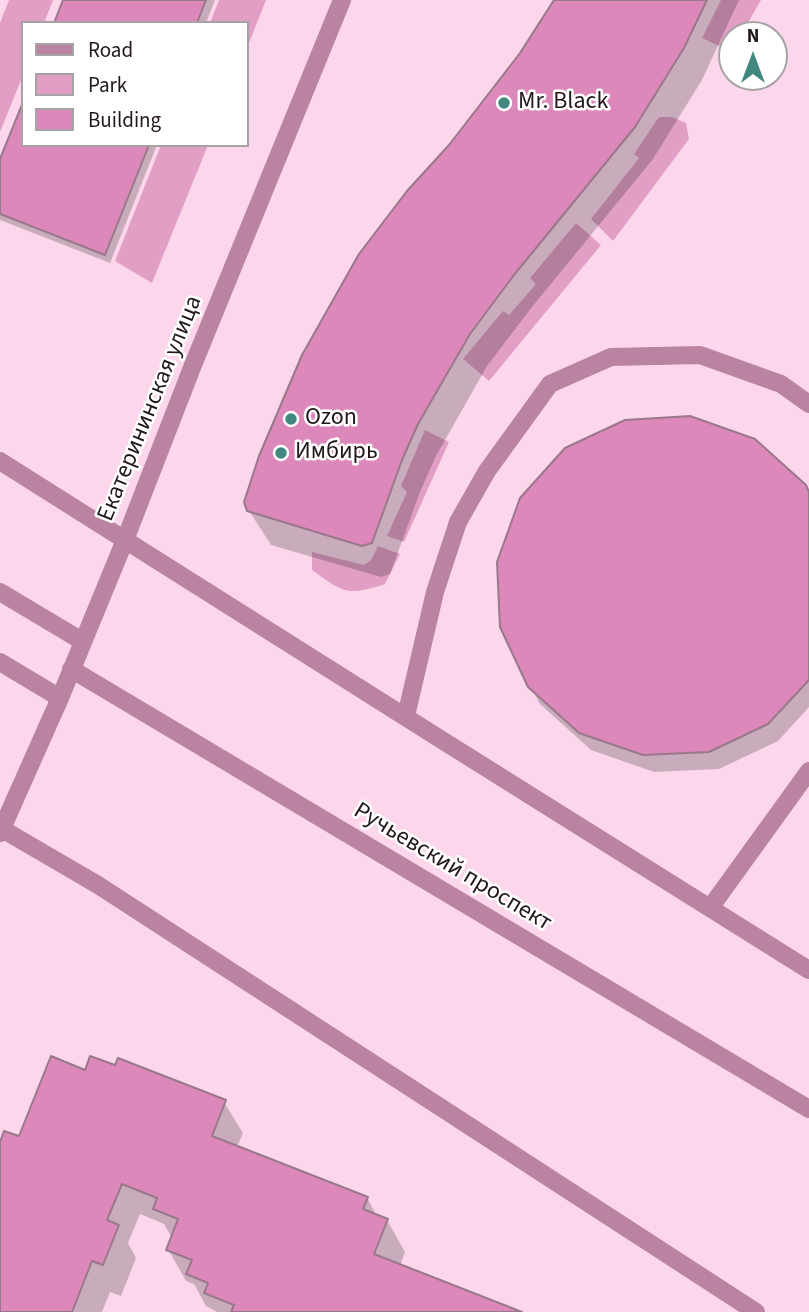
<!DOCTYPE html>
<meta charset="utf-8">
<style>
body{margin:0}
#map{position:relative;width:809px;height:1312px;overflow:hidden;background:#fcd7eb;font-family:"Source Sans 3",sans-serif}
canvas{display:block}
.legend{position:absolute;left:21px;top:21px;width:228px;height:126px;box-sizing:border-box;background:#fff;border:2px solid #a7a2a5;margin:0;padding:9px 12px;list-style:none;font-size:21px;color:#23161d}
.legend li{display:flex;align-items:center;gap:14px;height:35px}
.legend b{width:35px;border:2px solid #a7a2a5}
.north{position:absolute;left:718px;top:21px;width:70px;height:70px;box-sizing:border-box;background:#fff;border:2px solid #a7a2a5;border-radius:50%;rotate:0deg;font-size:19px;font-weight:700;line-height:28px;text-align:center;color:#23161d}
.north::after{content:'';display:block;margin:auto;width:24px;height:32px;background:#418881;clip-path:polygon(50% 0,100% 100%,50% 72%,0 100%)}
</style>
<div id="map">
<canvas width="809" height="1312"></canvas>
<ul class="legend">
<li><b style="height:9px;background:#bb83a2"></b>Road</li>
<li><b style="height:19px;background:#e29fc5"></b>Park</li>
<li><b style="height:19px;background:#dd88ba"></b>Building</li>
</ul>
<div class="north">N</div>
</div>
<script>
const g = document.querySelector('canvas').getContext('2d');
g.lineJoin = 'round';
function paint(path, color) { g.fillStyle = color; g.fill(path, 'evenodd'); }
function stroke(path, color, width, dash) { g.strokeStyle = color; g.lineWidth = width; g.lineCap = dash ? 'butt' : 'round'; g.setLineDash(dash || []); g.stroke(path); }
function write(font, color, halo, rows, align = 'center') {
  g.font = font + ' "Source Sans 3",sans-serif'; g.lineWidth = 5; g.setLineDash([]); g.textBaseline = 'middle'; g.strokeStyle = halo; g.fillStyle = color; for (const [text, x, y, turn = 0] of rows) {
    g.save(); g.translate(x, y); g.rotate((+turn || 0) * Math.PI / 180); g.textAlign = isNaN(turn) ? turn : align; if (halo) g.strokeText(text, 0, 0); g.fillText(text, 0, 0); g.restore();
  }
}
paint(new Path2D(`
 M 9,0 L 53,0 L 44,23 L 23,23 L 23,75 L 0,132 L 0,23 Z
 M 219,0 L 266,0 L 247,48 L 247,23 L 210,23 Z
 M 721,0 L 761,0 L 741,35 L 732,35 L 732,52 L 702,38 Z
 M 659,117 L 672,117 L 686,123 L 689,139 L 613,241 L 591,219 L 639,158 L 634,154 Z
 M 161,145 L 208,145 L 152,283 L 115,261 Z
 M 576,223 L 601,245 L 489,381 L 463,359 L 503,311 L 509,315 L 536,284 L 530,278 Z
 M 425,430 L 449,442 L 404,542 L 387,536 L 407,492 L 401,486 Z
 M 378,546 L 400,554 L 385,584 C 346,597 343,592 312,570 L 312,552 L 364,565 L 371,560 Z`), '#e29fc5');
paint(new Path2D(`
 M 65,0 L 215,0 L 206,23 L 56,23 Z
 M 556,0 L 739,0 L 702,80 L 653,159 L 532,307 L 487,366 L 436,456 L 420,492 L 390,574 L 381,577 L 271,545 L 246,506 L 451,146 L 522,54 Z
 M 23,145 L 157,145 L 110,263 L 0,220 L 0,164 Z
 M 809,494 L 809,707 L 778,741 L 719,769 L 654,772 L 591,750 L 540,704 L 530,686 Z
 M 86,1072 L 224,1102 L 243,1133 L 237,1147 L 367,1198 L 377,1216 L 387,1220 L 405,1252 L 400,1266 L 517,1312 L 217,1312 L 206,1306 L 194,1284 L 186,1281 L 168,1249 L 172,1238 L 164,1224 L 140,1214 L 128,1243 L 136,1258 L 121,1296 L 110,1292 L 102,1312 L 0,1312 L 0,1147 L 20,1139 Z`), '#0003');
const building = new Path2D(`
 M 63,0 L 206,0 L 197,23 L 54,23 Z
 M 707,0 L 684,48 L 635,127 L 514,275 L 470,334 L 418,424 L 402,460 L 372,543 L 362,546 L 247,511 L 244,502 L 259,456 L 302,355 L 359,254 L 407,191 L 449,145 L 520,53 L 554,0 Z
 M 23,102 L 23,145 L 149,145 L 105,255 L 0,214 L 0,159 Z
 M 690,416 L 755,439 L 806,485 L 809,492 L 809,680 L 768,724 L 709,752 L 643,755 L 579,733 L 528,687 L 500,627 L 497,562 L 520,498 L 565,448 L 625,420 Z
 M 51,1056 L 85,1070 L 90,1056 L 115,1065 L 118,1058 L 226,1100 L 212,1136 L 368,1197 L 363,1209 L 388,1219 L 374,1254 L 522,1312 L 231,1312 L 234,1305 L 204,1293 L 208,1283 L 186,1274 L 192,1260 L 166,1250 L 178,1219 L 153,1209 L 157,1198 L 122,1184 L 107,1220 L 119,1225 L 103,1265 L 92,1261 L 72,1312 L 0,1312 L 0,1142 L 4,1131 L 19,1136 Z`);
paint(building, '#dd88ba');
stroke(building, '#99788a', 2);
stroke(new Path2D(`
 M 0,461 C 270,631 538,802 809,970
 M 406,716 L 435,592 L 458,522 L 487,471 L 550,384 L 611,357 L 700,355 L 781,384 L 809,404
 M 2,829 L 98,885 L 756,1312
 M 710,908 L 809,771`), '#bb83a2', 18);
stroke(new Path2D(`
 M 0,592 L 82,641
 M 0,662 L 60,698
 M 71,669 L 809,1109
 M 0,833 L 60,698 L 125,540 L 193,365 L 342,0`), '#bb83a2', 18);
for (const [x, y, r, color] of [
 [504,103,7,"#418881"],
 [291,419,7,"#418881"],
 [281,453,7,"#418881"]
]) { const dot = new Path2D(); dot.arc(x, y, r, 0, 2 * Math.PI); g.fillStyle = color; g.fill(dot); stroke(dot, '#fff', 2.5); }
write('24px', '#23161d', '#fff', [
 ["Mr. Black",518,103],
 ["Ozon",305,419],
 ["Имбирь",295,453]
], 'left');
write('24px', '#23161d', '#fff', [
 ["Екатерининская улица",151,409,-68],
 ["Ручьевский проспект",452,868,31]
]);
</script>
